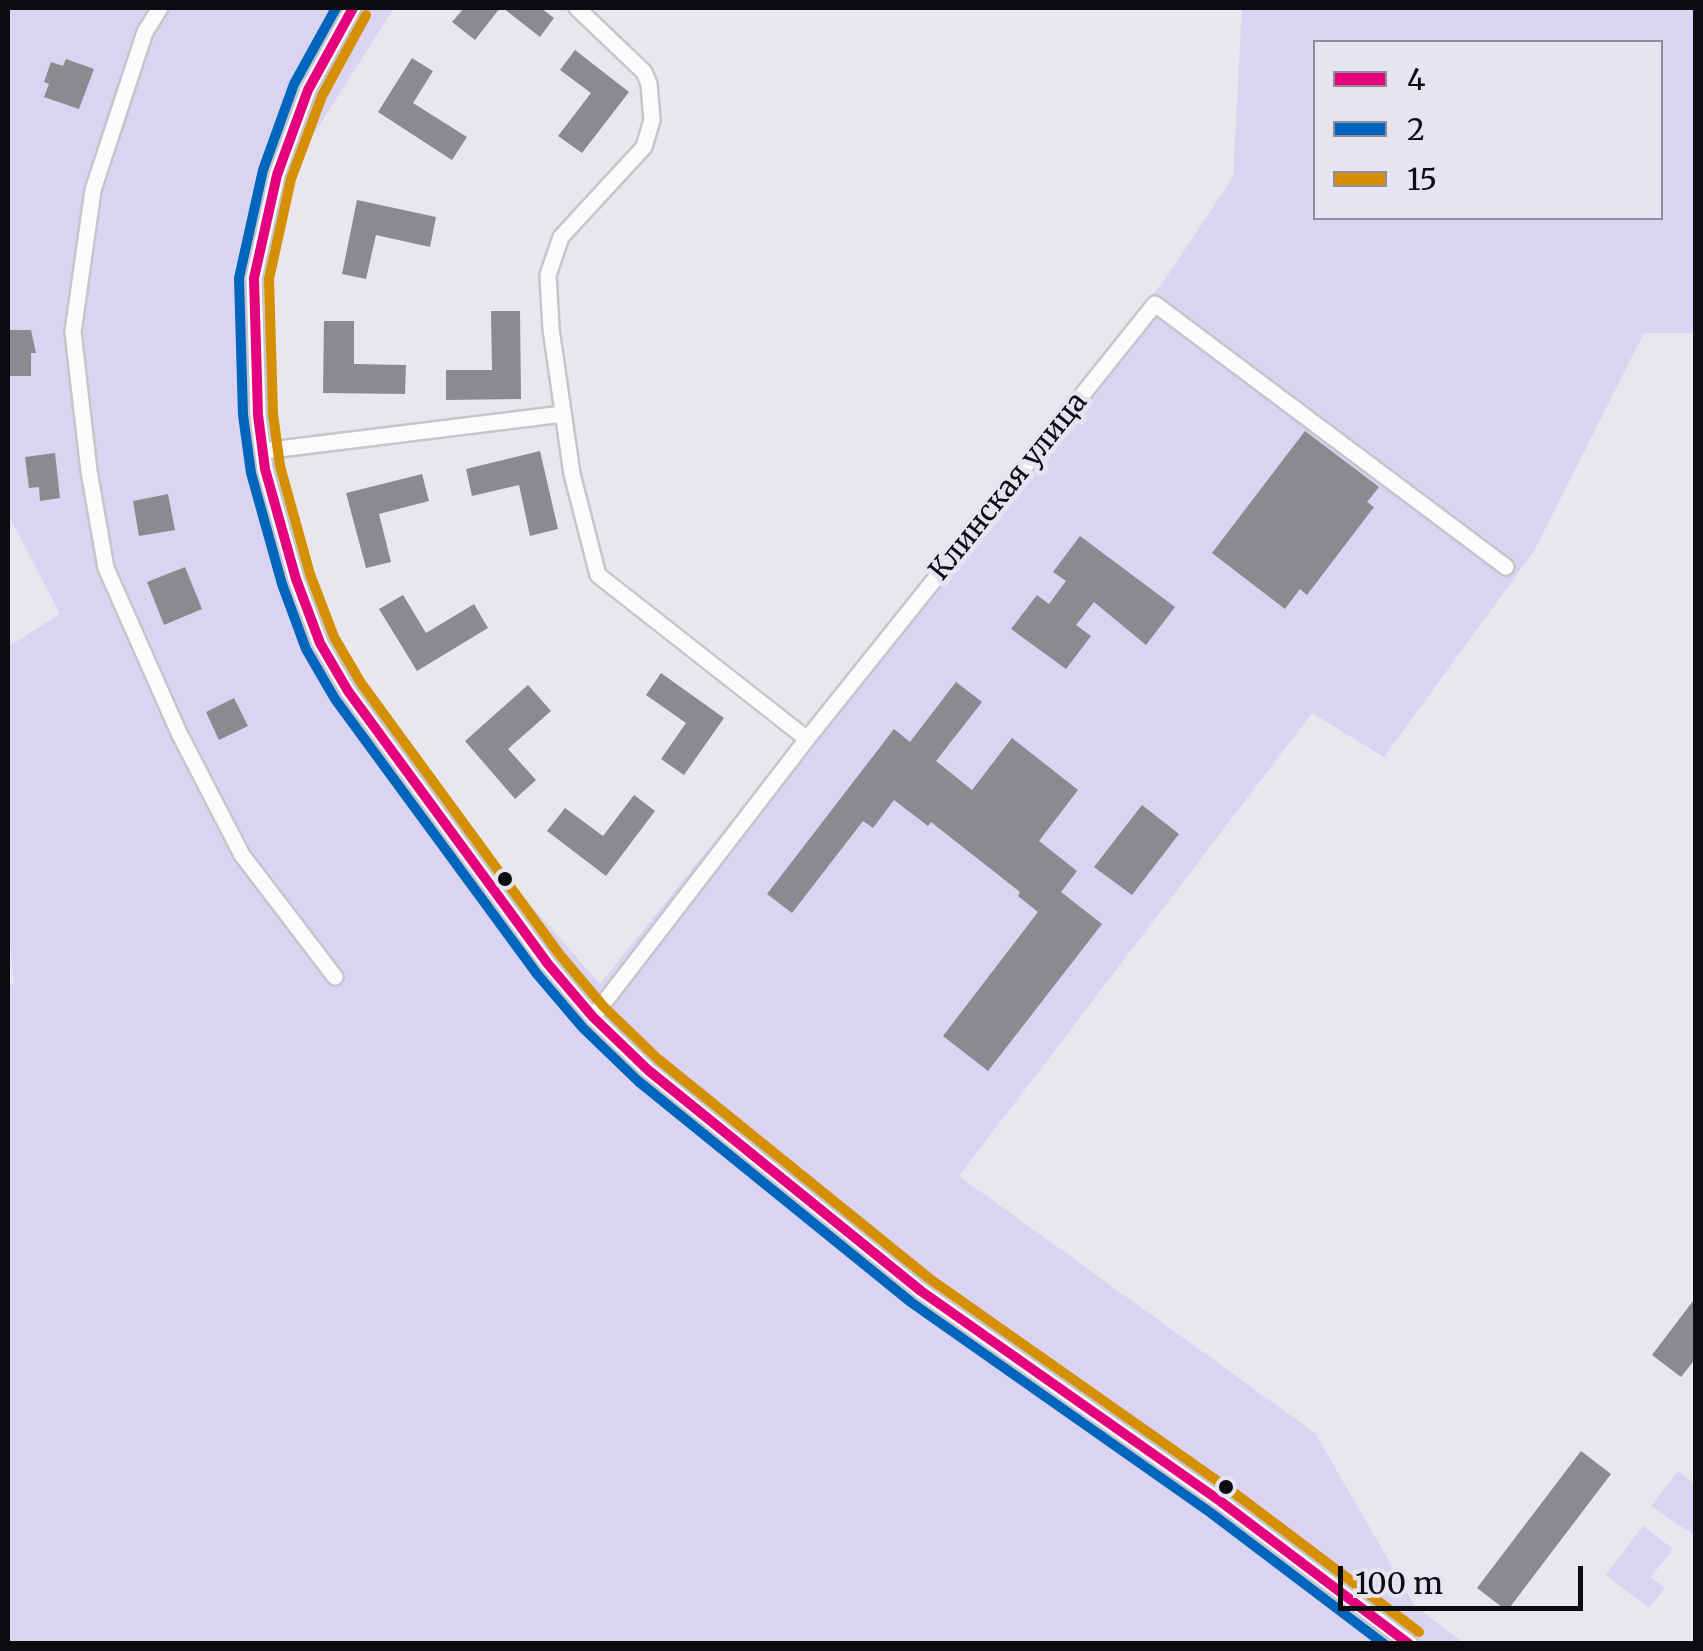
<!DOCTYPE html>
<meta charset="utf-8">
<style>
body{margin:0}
#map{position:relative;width:1703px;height:1651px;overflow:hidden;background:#e8e7ee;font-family:Merriweather,serif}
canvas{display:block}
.frame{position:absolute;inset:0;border:10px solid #0c0b10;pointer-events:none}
.legend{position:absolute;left:1313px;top:40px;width:350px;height:180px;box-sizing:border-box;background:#e6e4f1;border:2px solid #8f8d97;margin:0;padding:12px 18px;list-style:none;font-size:30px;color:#0c0b10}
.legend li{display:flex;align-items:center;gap:20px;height:50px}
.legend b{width:50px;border:2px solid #8f8d97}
.scale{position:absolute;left:1338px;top:1566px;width:245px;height:45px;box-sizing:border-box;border:5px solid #0c0b10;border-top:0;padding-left:12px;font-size:30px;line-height:35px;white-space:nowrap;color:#0c0b10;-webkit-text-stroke:8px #e6e4f1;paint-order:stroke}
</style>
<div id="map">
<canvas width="1703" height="1651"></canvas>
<div class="frame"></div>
<ul class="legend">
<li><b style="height:12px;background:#e5007d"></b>4</li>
<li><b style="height:12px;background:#0065bd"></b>2</li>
<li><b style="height:12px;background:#d48f02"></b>15</li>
</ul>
<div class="scale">100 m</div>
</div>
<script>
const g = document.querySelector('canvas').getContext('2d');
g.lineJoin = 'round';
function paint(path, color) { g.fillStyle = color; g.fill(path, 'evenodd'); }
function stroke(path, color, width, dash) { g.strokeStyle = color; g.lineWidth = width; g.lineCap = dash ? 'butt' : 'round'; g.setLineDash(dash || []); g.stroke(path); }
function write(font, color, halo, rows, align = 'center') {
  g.font = font + ' Merriweather,serif'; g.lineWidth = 10; g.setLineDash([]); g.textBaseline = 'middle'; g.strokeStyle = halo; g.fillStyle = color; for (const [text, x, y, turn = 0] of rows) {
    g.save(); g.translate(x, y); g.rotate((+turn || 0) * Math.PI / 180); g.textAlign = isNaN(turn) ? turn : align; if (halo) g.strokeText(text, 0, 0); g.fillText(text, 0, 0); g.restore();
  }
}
paint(new Path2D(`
 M 8,8 L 394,8 L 298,159 L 266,301 L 278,482 L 338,655 L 433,794 L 600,984 L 1166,278 L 1233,177 L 1242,8 L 1695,8 L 1695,333 L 1644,333 L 1534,551 L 1384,757 L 1312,713 L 959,1176 L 1315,1433 L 1415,1606 L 1464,1643 L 8,1643 L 8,983 L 14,985 L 8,919 L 8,647 L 60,614 L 8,514 ZM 1316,42 L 1660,42 L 1660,218 L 1316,218 Z
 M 1678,1471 L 1695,1484 L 1695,1536 L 1651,1506 Z
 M 1643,1526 L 1673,1549 L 1651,1577 L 1665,1588 L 1649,1608 L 1606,1575 Z`), '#dad3f2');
paint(new Path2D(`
 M 464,8 L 500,8 L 475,40 L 452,22 Z
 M 503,8 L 541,8 L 554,18 L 540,37 Z
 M 575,50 L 629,92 L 582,153 L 558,136 L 591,93 L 560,70 Z
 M 412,58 L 433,71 L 413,103 L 467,137 L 452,160 L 378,112 Z
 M 66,59 L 94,69 L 79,109 L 44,97 L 49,84 L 44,82 L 51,62 L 63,66 Z
 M 357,200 L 436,217 L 430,247 L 376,235 L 366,279 L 342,274 Z
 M 491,311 L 520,311 L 521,399 L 446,400 L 446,370 L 492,370 Z
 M 324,321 L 354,321 L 354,364 L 406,365 L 405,394 L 323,393 Z
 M 8,330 L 31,330 L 36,353 L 31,353 L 31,376 L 8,376 Z
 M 1305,431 L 1379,487 L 1367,502 L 1374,507 L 1307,595 L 1300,589 L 1285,609 L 1212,553 Z
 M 540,451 L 558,529 L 530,536 L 519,485 L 472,496 L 466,469 Z
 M 55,453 L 60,498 L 40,501 L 39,487 L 29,488 L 25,457 Z
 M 422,474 L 429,501 L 379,514 L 391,562 L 366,568 L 346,493 Z
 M 168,494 L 175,530 L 139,536 L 133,501 Z
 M 1080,536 L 1175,607 L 1146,645 L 1094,602 L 1076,625 L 1091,636 L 1066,669 L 1011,629 L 1037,595 L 1049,604 L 1066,581 L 1053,572 Z
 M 185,567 L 202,609 L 164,625 L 147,582 Z
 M 403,595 L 426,633 L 474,604 L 488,628 L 417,671 L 379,609 Z
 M 661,673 L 724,718 L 684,775 L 661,759 L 686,723 L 646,695 Z
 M 956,682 L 982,702 L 936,761 L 972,790 L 1012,738 L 1078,790 L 1039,841 L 1077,871 L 1061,892 L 1102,924 L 988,1071 L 943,1036 L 1038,912 L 1018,896 L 1020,892 L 931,822 L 928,826 L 894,800 L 873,828 L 863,821 L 792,913 L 767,894 L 894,729 L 910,742 Z
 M 528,685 L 551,711 L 508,749 L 536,780 L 515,799 L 465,741 Z
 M 234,698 L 248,726 L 219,740 L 206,712 Z
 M 634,795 L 655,811 L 606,876 L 547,831 L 565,808 L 603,836 Z
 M 1142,805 L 1179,834 L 1132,895 L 1094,867 Z
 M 1696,1297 L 1696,1358 L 1681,1377 L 1652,1355 Z
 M 1581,1451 L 1611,1474 L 1507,1611 L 1477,1588 Z`), '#8a8a8f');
const street = new Path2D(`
 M 160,8 L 145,32 L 93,190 L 73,332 L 89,471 L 106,568 L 179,733 L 242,855 L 335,977
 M 353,8 L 308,90 L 277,175 L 254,278 L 258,415 L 265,469 L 296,579 L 320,643 L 348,691 L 548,964 L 593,1017 L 648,1070 L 921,1291 L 1220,1501 L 1410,1644
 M 577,8 L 644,72 L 649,84 L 652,120 L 644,147 L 561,237 L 548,275 L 551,329 L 572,474 L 598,575 L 807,739
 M 263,451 L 563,414
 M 593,1017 L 807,739 L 1155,304 L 1506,567`);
stroke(street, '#c6c5cb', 20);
stroke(street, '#fcfbfc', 15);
stroke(new Path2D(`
 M 353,8 L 308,90 L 277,175 L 254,278 L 258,415 L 265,469 L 296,579 L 320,643 L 348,691 L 548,964 L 593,1017 L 648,1070 L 921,1291 L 1220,1501 L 1409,1644`), '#e5007d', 10);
stroke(new Path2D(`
 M 336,8 L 294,84 L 263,170 L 239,278 L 243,415 L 251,473 L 282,584 L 306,649 L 335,699 L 537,974 L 583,1028 L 638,1081 L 912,1303 L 1211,1513 L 1384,1644`), '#0065bd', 10);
stroke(new Path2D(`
 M 366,15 L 322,96 L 291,179 L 269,279 L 273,414 L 280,466 L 310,574 L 334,637 L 361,683 L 560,955 L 604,1007 L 658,1059 L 930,1279 L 1229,1489 L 1419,1632`), '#d48f02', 10);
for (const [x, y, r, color] of [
 [505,879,9,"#0c0b10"],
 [1226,1487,9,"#0c0b10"]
]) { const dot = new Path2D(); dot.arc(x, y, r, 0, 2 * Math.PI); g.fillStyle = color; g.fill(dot); stroke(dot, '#e6e4f1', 4); }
write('28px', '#0c0b10', '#e6e4f1', [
 ["Клинская улица",1009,487,-51]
]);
</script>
